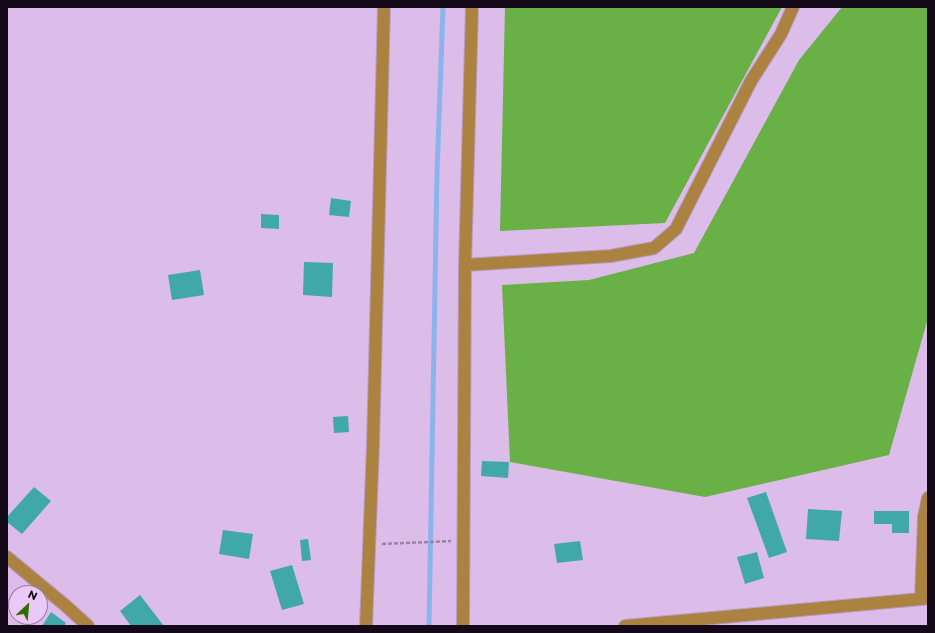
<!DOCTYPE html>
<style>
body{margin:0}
#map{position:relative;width:935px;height:633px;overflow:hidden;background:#dcbce9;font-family:Montserrat,sans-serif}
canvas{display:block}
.frame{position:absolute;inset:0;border:8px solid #140918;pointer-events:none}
.north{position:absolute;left:8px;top:585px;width:40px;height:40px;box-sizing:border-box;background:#eac9f6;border:1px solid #947c9d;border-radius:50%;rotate:26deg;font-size:11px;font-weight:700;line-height:16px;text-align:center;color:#140918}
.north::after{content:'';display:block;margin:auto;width:14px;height:18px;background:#306e00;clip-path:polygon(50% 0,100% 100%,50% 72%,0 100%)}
</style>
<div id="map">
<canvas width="935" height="633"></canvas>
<div class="frame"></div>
<div class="north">N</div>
</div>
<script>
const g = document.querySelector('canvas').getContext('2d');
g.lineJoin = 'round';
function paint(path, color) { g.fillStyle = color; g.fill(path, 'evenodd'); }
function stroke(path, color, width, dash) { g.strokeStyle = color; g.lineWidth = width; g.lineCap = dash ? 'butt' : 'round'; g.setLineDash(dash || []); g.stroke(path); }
paint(new Path2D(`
 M 505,7 L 782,7 L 665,223 L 500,231 Z
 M 842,7 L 928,7 L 928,318 L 889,455 L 705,497 L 510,462 L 502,285 L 589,280 L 694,253 L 799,60 Z`), '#69b046');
stroke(new Path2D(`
 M 429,626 L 437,173 L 443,7`), '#8bb4ed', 5);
paint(new Path2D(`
 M 331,198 L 351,201 L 349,217 L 329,215 Z
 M 261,214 L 279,215 L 279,229 L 261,228 Z
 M 304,262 L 333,263 L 332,297 L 303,295 Z
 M 200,270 L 204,295 L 172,300 L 168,275 Z
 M 348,416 L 349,432 L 334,433 L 333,417 Z
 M 482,461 L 509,462 L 508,478 L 481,476 Z
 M 34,487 L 51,501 L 22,534 L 7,522 L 7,517 Z
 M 766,492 L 787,552 L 769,558 L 747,498 Z
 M 808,509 L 842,511 L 839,541 L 806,539 Z
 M 874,511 L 909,511 L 909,533 L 892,533 L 892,524 L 874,524 Z
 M 223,530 L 253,534 L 249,559 L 219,554 Z
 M 308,539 L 311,560 L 302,561 L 300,540 Z
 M 580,541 L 583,560 L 557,563 L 554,544 Z
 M 757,552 L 764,578 L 745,584 L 737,557 Z
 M 292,565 L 304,604 L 282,610 L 270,571 Z
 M 140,595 L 164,626 L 131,626 L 120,611 Z
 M 51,612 L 66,623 L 64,626 L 42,626 Z`), '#40a8a9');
const minor = new Path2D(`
 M 465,265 L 611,256 L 654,248 L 676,229 L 751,81 L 781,34 L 793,7
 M 7,557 L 66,606 L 88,626
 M 921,599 L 924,517 L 928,498
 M 366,626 L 373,445 L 384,7
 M 463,626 L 465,265 L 472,7
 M 625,626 L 921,599 L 928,598`);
stroke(minor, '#b89cc3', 14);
stroke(new Path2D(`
 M 382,544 L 451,541`), '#9c82a6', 2.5, [4, 2]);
stroke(minor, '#ac8241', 12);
</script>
